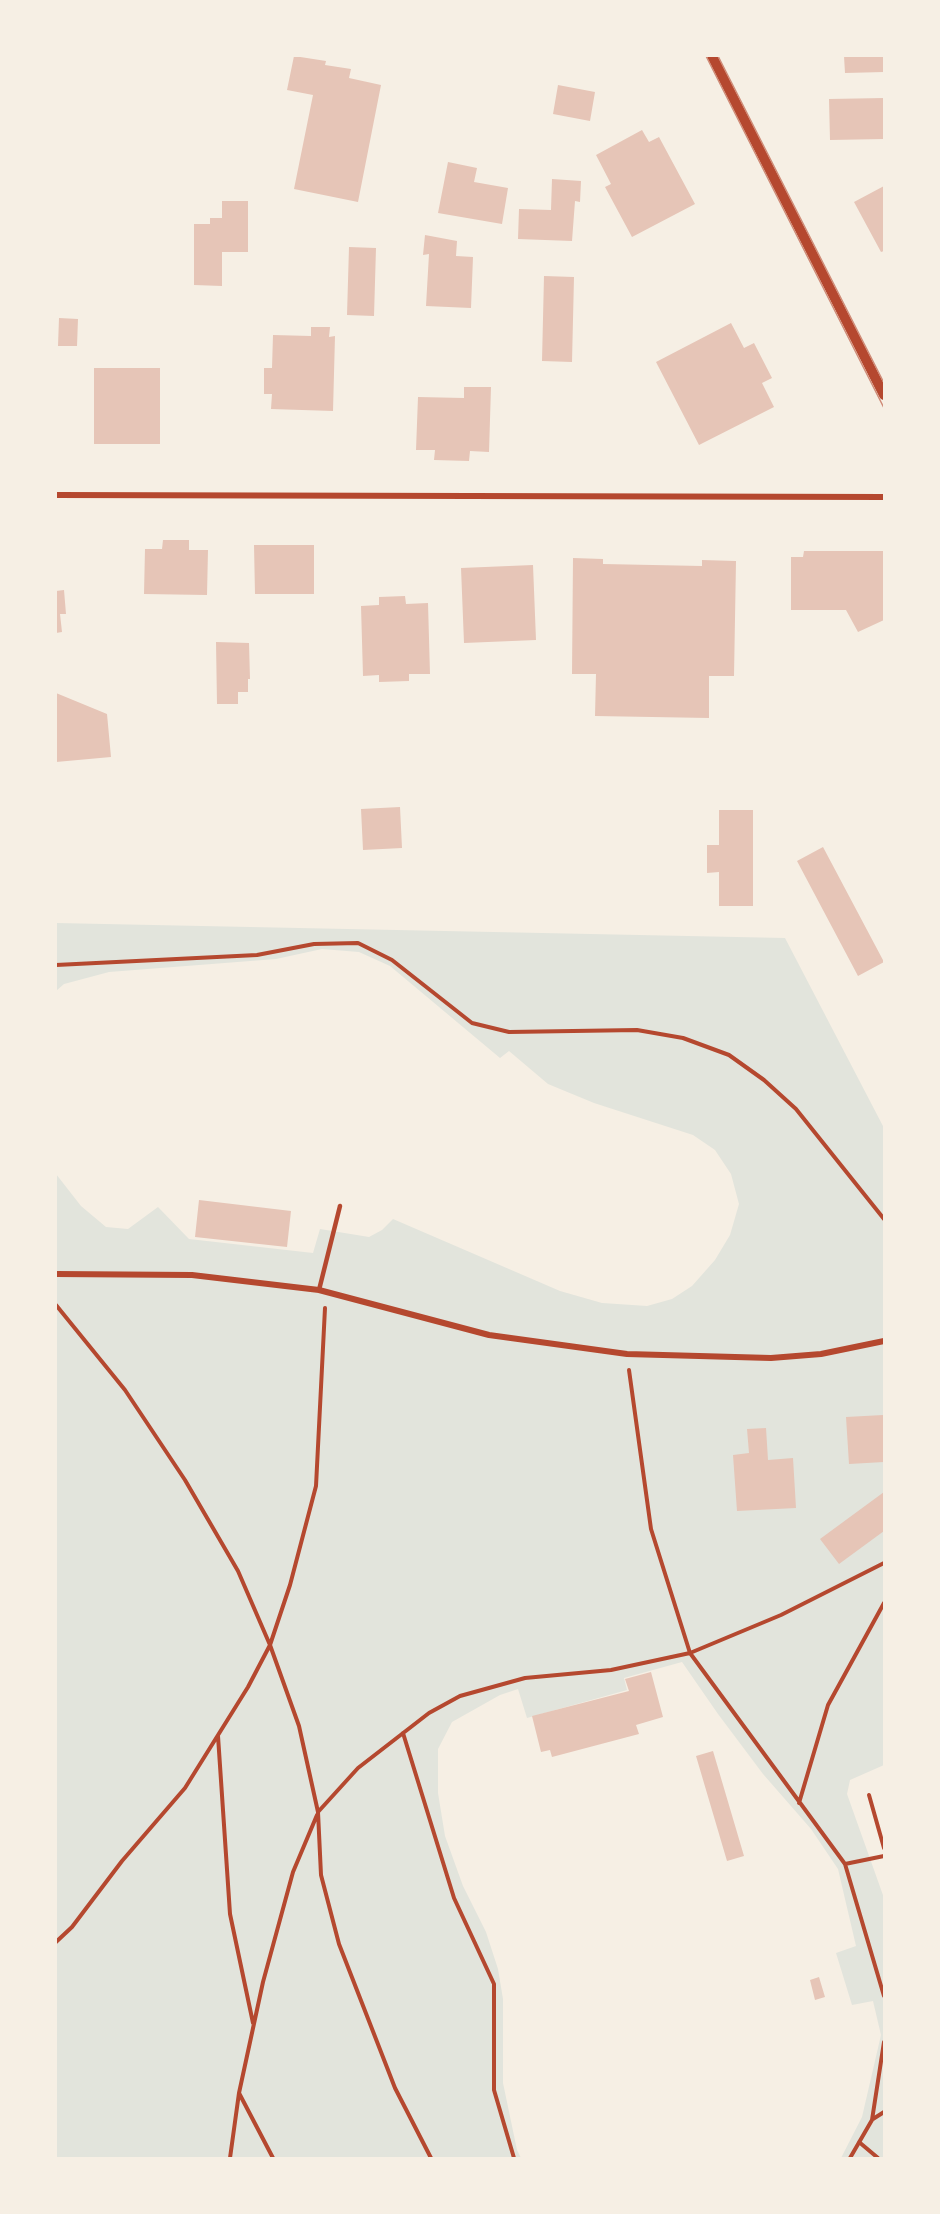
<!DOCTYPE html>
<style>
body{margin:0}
#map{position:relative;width:940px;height:2214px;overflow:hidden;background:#f6efe4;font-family:"Public Sans",sans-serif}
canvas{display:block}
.frame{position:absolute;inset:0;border:57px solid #f6efe4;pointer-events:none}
</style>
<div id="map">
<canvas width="940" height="2214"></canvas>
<div class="frame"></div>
</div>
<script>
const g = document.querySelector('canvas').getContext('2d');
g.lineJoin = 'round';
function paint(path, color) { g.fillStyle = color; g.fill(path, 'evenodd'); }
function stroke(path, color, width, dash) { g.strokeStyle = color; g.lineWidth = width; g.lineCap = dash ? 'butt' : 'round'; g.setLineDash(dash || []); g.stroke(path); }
paint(new Path2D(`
 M 56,923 L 785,938 L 884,1128 L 884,1765 L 850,1780 L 847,1794 L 884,1898 L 884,2158 L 841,2158 L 862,2117 L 881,2035 L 873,2001 L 852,2005 L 836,1953 L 856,1946 L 838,1869 L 811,1829 L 763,1774 L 718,1714 L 682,1662 L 624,1678 L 627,1690 L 527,1718 L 518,1689 L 500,1695 L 452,1722 L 438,1749 L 438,1793 L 445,1836 L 463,1886 L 486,1932 L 498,1969 L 503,1999 L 503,2083 L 517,2150 L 521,2158 L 56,2158 L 56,1174 L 81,1206 L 106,1227 L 128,1229 L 158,1207 L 189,1239 L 313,1253 L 320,1229 L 369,1237 L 382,1230 L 393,1219 L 560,1291 L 602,1303 L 647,1306 L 672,1299 L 692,1286 L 715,1260 L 730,1235 L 739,1204 L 731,1174 L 715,1150 L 693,1135 L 594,1103 L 548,1084 L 509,1051 L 500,1058 L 390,966 L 359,952 L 322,949 L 276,959 L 109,972 L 64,984 L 56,991 Z`), '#e2e4dc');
paint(new Path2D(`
 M 294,56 L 326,61 L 325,65 L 351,69 L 349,78 L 381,85 L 358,202 L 294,189 L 313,95 L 287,90 Z
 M 844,56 L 884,56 L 884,72 L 845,73 Z
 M 558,85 L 595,92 L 590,121 L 553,114 Z
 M 884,98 L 884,139 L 830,140 L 829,99 Z
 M 642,130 L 649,142 L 659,137 L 695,204 L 632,237 L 605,187 L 611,184 L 596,155 Z
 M 448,162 L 477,168 L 474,182 L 508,188 L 502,224 L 438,213 Z
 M 552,179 L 581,181 L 580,202 L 575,201 L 572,241 L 518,239 L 519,209 L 551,210 Z
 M 884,186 L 884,251 L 881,252 L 854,202 Z
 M 222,201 L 248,201 L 248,252 L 222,252 L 222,286 L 194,285 L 194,224 L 210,224 L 210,218 L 222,218 Z
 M 425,235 L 457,241 L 456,256 L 473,257 L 471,308 L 426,306 L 429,254 L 423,255 Z
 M 349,247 L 376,248 L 374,316 L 347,315 Z
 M 544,276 L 574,277 L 572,362 L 542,361 Z
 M 59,318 L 78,319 L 77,346 L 58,346 Z
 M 731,323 L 744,348 L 754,343 L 772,378 L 762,383 L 774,407 L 699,445 L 656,362 Z
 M 311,327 L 330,327 L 329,337 L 335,336 L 333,411 L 271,409 L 272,394 L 264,394 L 264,368 L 272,368 L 273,335 L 311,336 Z
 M 94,368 L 160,368 L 160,444 L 94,444 Z
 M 464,387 L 491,387 L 489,452 L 470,451 L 469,461 L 434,460 L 435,450 L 416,450 L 418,397 L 464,398 Z
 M 163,540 L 189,540 L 189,550 L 208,550 L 207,595 L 144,594 L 145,549 L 162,549 Z
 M 254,545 L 314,545 L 314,594 L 255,594 Z
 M 804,551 L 883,551 L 884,620 L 858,632 L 846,610 L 791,610 L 791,557 L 803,557 Z
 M 573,558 L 603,559 L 603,564 L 702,566 L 702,560 L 736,561 L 734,676 L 709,676 L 709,718 L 595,716 L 596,674 L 572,674 Z
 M 533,565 L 536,640 L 464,643 L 461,568 Z
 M 64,590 L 66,614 L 60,614 L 62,632 L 56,633 L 56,591 Z
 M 405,596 L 406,604 L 428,603 L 430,674 L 409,674 L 409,681 L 379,682 L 379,675 L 363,676 L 361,606 L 379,605 L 379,597 Z
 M 216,642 L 249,643 L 250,679 L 248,679 L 248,692 L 238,692 L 238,704 L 217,704 Z
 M 56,693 L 107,714 L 111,757 L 56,762 Z
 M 400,807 L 402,848 L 363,850 L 361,809 Z
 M 719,810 L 753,810 L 753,906 L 719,906 L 719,872 L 707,873 L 707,845 L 719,845 Z
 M 823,847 L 884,962 L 858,976 L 797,861 Z
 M 199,1200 L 291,1211 L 287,1247 L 195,1237 Z
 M 883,1415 L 884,1462 L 849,1464 L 846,1417 Z
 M 766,1428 L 768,1460 L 793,1458 L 796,1508 L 737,1511 L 733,1455 L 749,1453 L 747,1429 Z
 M 884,1492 L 884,1531 L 839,1564 L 820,1539 Z
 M 651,1672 L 663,1717 L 636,1725 L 639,1734 L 552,1757 L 550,1750 L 541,1752 L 532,1716 L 629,1691 L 625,1679 Z
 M 713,1751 L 744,1856 L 727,1861 L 696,1756 Z
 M 819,1977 L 825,1997 L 815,2000 L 810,1980 Z`), '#e6c5b7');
stroke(new Path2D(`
 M 56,965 L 257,955 L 314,944 L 358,943 L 392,960 L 472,1023 L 509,1032 L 637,1030 L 683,1038 L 729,1055 L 764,1080 L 796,1109 L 884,1219
 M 56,1305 L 125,1390 L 185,1480 L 238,1571 L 270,1645 L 299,1726 L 318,1812 L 358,1768 L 429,1713 L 460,1696 L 525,1678 L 611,1670 L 690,1653 L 781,1615 L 884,1563
 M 629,1370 L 651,1529 L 690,1653 L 845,1864 L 884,1996
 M 403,1733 L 454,1898 L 494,1984 L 494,2090 L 514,2158
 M 218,1736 L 230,1914 L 253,2023
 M 869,1795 L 884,1848
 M 799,1803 L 828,1705 L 884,1603
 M 318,1812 L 321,1875 L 339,1944 L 395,2088 L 431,2158
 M 845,1864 L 884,1856
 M 56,1942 L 72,1927 L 122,1861 L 185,1788 L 248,1687 L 270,1645 L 290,1585 L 316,1486 L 325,1308
 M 239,2093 L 273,2158
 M 873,2119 L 884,2112
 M 859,2142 L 878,2158
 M 230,2158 L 239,2093 L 263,1982 L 293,1872 L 317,1815
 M 850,2158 L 872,2120 L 884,2042`), '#b5482f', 4);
stroke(new Path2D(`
 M 319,1290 L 340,1206`), '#b5482f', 4.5);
stroke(new Path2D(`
 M 56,495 L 884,497
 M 56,1274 L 192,1275 L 319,1290 L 489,1335 L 627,1354 L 771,1358 L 821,1354 L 884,1341`), '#b5482f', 6);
stroke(new Path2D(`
 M 712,56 L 884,395`), '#b5482f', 10);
stroke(new Path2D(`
 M 706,56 L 884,408
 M 718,56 L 884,383`), '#cf8b77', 1.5);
</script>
